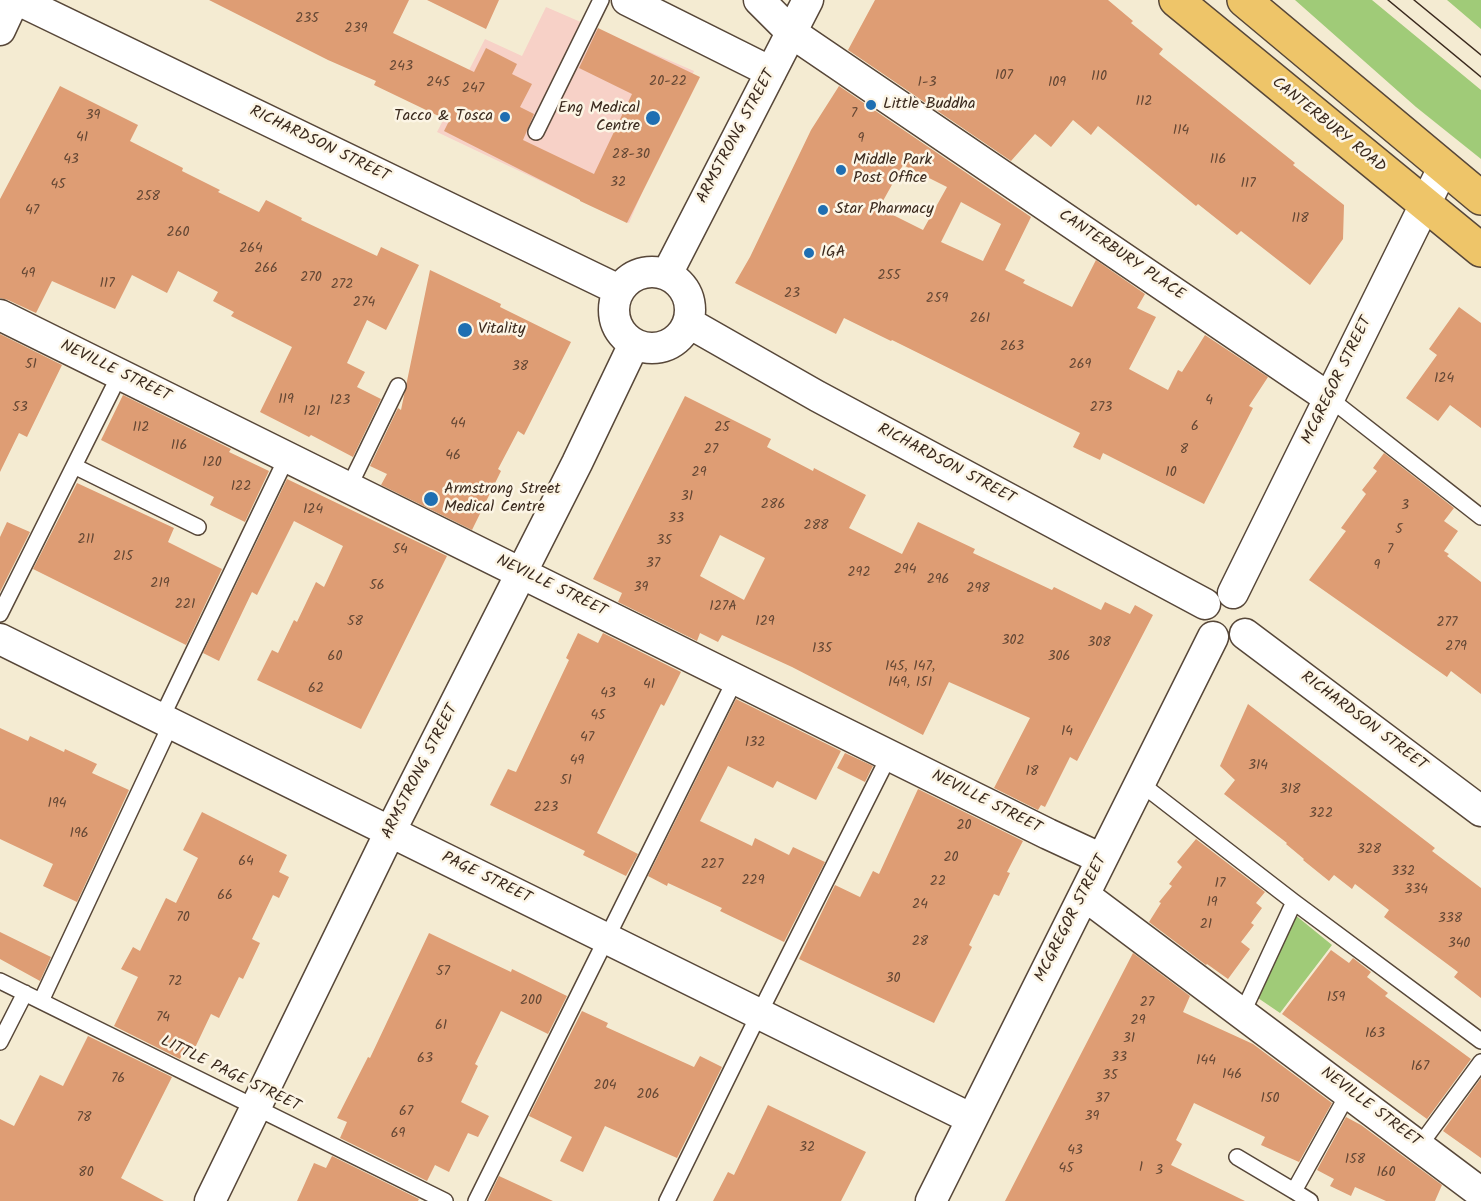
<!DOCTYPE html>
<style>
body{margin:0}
canvas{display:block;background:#f4ebd2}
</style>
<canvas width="1481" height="1201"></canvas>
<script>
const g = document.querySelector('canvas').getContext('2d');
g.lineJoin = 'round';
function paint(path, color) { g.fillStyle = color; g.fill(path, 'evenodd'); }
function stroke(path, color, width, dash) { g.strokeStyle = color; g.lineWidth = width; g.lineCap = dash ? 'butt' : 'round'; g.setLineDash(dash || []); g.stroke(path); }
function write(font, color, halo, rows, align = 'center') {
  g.font = font + ' Kalam,sans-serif'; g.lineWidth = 5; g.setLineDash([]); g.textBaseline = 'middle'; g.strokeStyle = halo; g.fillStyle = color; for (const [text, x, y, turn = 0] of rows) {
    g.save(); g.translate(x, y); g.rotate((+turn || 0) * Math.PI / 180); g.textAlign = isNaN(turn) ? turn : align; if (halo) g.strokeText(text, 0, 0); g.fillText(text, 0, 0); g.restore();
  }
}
paint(new Path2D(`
 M 546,7 L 694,71 L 629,223 L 437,132 L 485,39 L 522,56 Z`), '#f7d1c7');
paint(new Path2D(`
 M 1295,0 L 1372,0 L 1481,90 L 1481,159 L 1416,107 Z
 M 1447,0 L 1481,0 L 1481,29 Z
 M 1294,914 L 1332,945 L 1280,1013 L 1258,998 Z`), '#a0cb78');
paint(new Path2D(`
 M 209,0 L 409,0 L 393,33 L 474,72 L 486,48 L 517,64 L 512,74 L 532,84 L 520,107 L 534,114 L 523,140 L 594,174 L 632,94 L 579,68 L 598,28 L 700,77 L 627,223 L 580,201 L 580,200 L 444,131 L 449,121 L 374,85 L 376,81 L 328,60 Z
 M 427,0 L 499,0 L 486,29 Z
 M 875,0 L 1108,0 L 1133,21 L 1131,23 L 1163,49 L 1159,54 L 1295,163 L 1293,165 L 1344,205 L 1343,239 L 1310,285 L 1241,231 L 1237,235 L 1198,204 L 1196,206 L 1098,126 L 1091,135 L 1073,120 L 1051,147 L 1035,134 L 1011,161 L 848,50 Z
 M 60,86 L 138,125 L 130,141 L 183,168 L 182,171 L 220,190 L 218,192 L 259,212 L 266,200 L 302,218 L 301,220 L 377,256 L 381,247 L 419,265 L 386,330 L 367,320 L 347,363 L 365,372 L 357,387 L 381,399 L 353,457 L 311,435 L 309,437 L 260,412 L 292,347 L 231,316 L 234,312 L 213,301 L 218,292 L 178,271 L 167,293 L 132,275 L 115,309 L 52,281 L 36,313 L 8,300 L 0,298 L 0,199 Z
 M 839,86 L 1031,217 L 1005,270 L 1025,280 L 1023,283 L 1072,307 L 1096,260 L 1145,294 L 1137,308 L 1156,317 L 1129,369 L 1168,390 L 1178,370 L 1182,372 L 1205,335 L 1268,377 L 1249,406 L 1253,408 L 1204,504 L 1103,453 L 1100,460 L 1073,447 L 1080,433 L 892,340 L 891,341 L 844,318 L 836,334 L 735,283 L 750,257 L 811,130 ZM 903,165 L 947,187 L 923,230 L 879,208 ZM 961,202 L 1001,224 L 983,261 L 941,242 Z
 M 430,270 L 501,304 L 500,307 L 571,342 L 524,435 L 518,431 L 498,469 L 501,471 L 472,530 L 381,485 L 387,474 L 370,466 L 398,408 L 401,410 Z
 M 1459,307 L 1481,323 L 1481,428 L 1450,405 L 1438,421 L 1406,398 L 1437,355 L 1429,349 Z
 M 0,334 L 62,365 L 27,437 L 19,433 L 0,472 Z
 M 123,395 L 231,449 L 229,452 L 269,471 L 245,522 L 210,505 L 214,497 L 101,440 Z
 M 685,396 L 771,439 L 767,447 L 813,471 L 814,468 L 866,495 L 849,528 L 902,554 L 918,522 L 975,549 L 973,553 L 1052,590 L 1054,587 L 1101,610 L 1105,602 L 1130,614 L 1135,605 L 1153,615 L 1077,761 L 1070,757 L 1045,807 L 1041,805 L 1038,810 L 994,788 L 1030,718 L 949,682 L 923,735 L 792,667 L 722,635 L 718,642 L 700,633 L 697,641 L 618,602 L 622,593 L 593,579 ZM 720,535 L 765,558 L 744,600 L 700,576 Z
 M 1384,453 L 1454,508 L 1444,521 L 1458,531 L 1444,551 L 1449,554 L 1447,556 L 1481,582 L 1481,694 L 1451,671 L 1447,677 L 1309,580 L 1346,531 L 1341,528 L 1366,494 L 1362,490 L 1377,471 L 1373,468 Z
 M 287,479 L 447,556 L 361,729 L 257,680 L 272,650 L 278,653 L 294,620 L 297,622 L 316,582 L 324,587 L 343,546 L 294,521 L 257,595 L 252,592 L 219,661 L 203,653 Z
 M 77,483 L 174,528 L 168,542 L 222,569 L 186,645 L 33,569 Z
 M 7,522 L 30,532 L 0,592 L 0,537 Z
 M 578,633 L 598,643 L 603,633 L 681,672 L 664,706 L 661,704 L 597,833 L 638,854 L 626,876 L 583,855 L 585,851 L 490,805 L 508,769 L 516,772 L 569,660 L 566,658 Z
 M 736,699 L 841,751 L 816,800 L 777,781 L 773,788 L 728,766 L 700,821 L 752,846 L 755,838 L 789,855 L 793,847 L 825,862 L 784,942 L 720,911 L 722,908 L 668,883 L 667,886 L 648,876 Z
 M 1248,704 L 1435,848 L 1432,851 L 1481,888 L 1481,998 L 1454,977 L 1458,972 L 1384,917 L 1389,910 L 1355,884 L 1352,889 L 1334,875 L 1329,881 L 1303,860 L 1304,859 L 1286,844 L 1287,843 L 1224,794 L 1235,780 L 1220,766 Z
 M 0,728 L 28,741 L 30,736 L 64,752 L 65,749 L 97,764 L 92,773 L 129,790 L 77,902 L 43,886 L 53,864 L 0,839 Z
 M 845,753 L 873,766 L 865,782 L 837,768 Z
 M 918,789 L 1023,841 L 1007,872 L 1010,873 L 999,896 L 994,894 L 969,945 L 972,947 L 934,1023 L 799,959 L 835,885 L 860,897 L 873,871 L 879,874 Z
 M 202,812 L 287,855 L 279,872 L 289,877 L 279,898 L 273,895 L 252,939 L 260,943 L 243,979 L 239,977 L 219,1018 L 211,1014 L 193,1052 L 185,1048 L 180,1059 L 114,1026 L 138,977 L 121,969 L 133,947 L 140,951 L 166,898 L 176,903 L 198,858 L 183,850 Z
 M 1196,839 L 1265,892 L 1256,903 L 1262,908 L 1251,923 L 1254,925 L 1241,942 L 1250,949 L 1228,979 L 1207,964 L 1206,965 L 1149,922 L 1161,903 L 1159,902 L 1172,886 L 1169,884 L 1182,867 L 1177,862 Z
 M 0,932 L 51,957 L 40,981 L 0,959 Z
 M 429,933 L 511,972 L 512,969 L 567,996 L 548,1034 L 501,1011 L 475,1064 L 478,1066 L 461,1102 L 489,1116 L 478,1137 L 468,1133 L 449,1172 L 435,1165 L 427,1181 L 340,1138 L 347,1122 L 337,1118 L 368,1057 L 370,1058 Z
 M 1331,950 L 1349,963 L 1353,958 L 1371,972 L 1367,977 L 1388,993 L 1385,996 L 1471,1059 L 1427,1119 L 1282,1014 Z
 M 1133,953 L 1190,996 L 1183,1012 L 1253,1044 L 1332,1103 L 1299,1162 L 1261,1145 L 1265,1137 L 1194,1103 L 1176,1140 L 1182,1144 L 1171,1165 L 1245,1201 L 1005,1201 Z
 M 582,1011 L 608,1023 L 606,1027 L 694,1067 L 700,1056 L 722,1067 L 677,1158 L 605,1126 L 583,1172 L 560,1161 L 572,1137 L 529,1116 Z
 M 88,1036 L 172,1077 L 121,1178 L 164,1201 L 0,1201 L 0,1119 L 14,1126 L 40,1075 L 63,1086 Z
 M 1481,1078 L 1481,1158 L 1443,1131 Z
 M 768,1105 L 866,1152 L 841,1201 L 713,1201 L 728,1172 L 734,1175 Z
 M 1346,1117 L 1361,1125 L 1442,1185 L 1435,1201 L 1386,1201 L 1355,1187 L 1351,1196 L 1330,1186 L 1334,1179 L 1317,1170 Z
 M 332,1156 L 419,1199 L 418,1201 L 297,1201 L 314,1163 L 326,1168 Z
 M 499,1176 L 553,1201 L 487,1201 Z`), '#de9d74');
const service = new Path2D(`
 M 536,132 L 601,0
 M 1329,398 L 1481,517
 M 74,466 L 198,527
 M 349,487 L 398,386
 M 0,614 L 120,374
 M 161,719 L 287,457
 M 1140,783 L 1294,902 L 1481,1041
 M 0,981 L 445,1201
 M 41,1001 L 171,724
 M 1242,1014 L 1294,902
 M 0,1042 L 25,993
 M 1420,1145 L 1481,1062
 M 1237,1157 L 1294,1191 L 1349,1092
 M 1294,1191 L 1310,1201
 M 476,1201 L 736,678
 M 667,1201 L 759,1014 L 890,754`);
const minor = new Path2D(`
 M 18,0 L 619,290
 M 627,0 L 771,72
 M 759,0 L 792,33 L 1329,398
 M 0,30 L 14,0
 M614 310a38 38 0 1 1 76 0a38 38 0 1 1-76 0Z
 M 667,274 L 808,0
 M 0,315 L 1048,834 L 1102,859
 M 689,323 L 817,396 L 1205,604
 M 1233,593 L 1443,168
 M 1245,634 L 1481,811
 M 0,639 L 972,1119
 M 1084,895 L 1481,1193
 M 210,1201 L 390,832 L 577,463 L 634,344
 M 931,1201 L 1213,637`);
const primary = new Path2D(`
 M 1176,0 L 1481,250
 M 1244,0 L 1481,198`);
stroke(service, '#574739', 18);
stroke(minor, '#574739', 33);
stroke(primary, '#574739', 36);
stroke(service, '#fff', 15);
stroke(minor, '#fff', 30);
stroke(primary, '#eec569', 33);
stroke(new Path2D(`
 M 1388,0 L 1481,77
 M 1414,0 L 1481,55`), '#3b2a1e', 1.5);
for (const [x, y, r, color] of [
 [871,105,6,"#1f6fb2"],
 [505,117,6,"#1f6fb2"],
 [653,118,8,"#1f6fb2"],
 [841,170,6,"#1f6fb2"],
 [823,210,6,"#1f6fb2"],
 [809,253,6,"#1f6fb2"],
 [465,330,8,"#1f6fb2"],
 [431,499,8,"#1f6fb2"]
]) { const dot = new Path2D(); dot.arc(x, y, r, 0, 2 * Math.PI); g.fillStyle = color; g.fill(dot); stroke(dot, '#fcf5e5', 2); }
write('14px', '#644734', null, [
 ["235",307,20],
 ["239",356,30],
 ["243",401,68],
 ["107",1004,77],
 ["110",1099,78],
 ["20-22",668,83],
 ["245",438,84],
 ["1-3",927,84],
 ["109",1057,84],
 ["247",473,90],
 ["112",1144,103],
 ["7",854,115],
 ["39",93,117],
 ["114",1181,132],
 ["41",82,139],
 ["9",861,140],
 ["28-30",631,156],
 ["43",71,161],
 ["116",1218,161],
 ["32",618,184],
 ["117",1248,185],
 ["45",58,186],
 ["258",148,198],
 ["47",32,212],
 ["118",1300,220],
 ["260",178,234],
 ["264",251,250],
 ["266",266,270],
 ["49",28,275],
 ["255",889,277],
 ["270",311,279],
 ["117",107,285],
 ["272",342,286],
 ["23",792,295],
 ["259",937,300],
 ["274",364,304],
 ["261",980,320],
 ["263",1012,348],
 ["51",31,366],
 ["269",1080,366],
 ["38",520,368],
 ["124",1444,380],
 ["119",286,401],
 ["123",340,402],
 ["4",1209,402],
 ["53",20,409],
 ["273",1101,409],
 ["121",312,413],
 ["44",458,425],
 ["6",1195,428],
 ["112",141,429],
 ["25",722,429],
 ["116",179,447],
 ["27",711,451],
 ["8",1184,451],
 ["46",453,457],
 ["120",212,464],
 ["29",699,474],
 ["10",1171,474],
 ["122",241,488],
 ["31",687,498],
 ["286",773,506],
 ["3",1405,507],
 ["124",313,511],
 ["33",676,520],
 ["288",816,527],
 ["5",1399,531],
 ["211",86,541],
 ["35",664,542],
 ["54",400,551],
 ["7",1390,551],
 ["215",123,558],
 ["37",653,565],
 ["9",1377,567],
 ["294",905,571],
 ["292",859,574],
 ["296",938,581],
 ["219",160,585],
 ["56",377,587],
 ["39",641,589],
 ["298",978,590],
 ["221",185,606],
 ["127A",723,608],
 ["58",355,623],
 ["129",765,623],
 ["277",1447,624],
 ["302",1013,642],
 ["308",1099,644],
 ["279",1456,648],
 ["135",822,650],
 ["60",335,658],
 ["306",1059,658],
 ["145, 147,",910,668],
 ["149, 151",910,684],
 ["41",649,686],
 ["62",316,690],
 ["43",608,695],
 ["45",598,717],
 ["14",1067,733],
 ["47",587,739],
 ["132",755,744],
 ["49",577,762],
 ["314",1258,767],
 ["18",1032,773],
 ["51",566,782],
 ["318",1290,791],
 ["194",57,805],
 ["223",546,809],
 ["322",1321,815],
 ["20",964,827],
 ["196",79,835],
 ["328",1369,851],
 ["20",951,859],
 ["64",246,863],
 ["227",712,866],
 ["332",1403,873],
 ["229",753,882],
 ["22",938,883],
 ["17",1220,885],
 ["334",1416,891],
 ["66",225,897],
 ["19",1212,904],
 ["24",920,906],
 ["70",183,919],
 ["338",1450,920],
 ["21",1206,926],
 ["28",920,943],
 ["340",1459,945],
 ["57",443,973],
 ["30",893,980],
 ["72",175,983],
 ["159",1336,999],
 ["200",531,1002],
 ["27",1147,1004],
 ["74",163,1019],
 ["29",1138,1022],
 ["61",441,1027],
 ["163",1375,1035],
 ["31",1129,1040],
 ["33",1119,1059],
 ["63",425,1060],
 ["144",1206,1062],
 ["167",1420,1068],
 ["146",1232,1076],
 ["35",1110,1077],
 ["76",118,1080],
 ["204",605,1087],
 ["206",648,1096],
 ["37",1102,1100],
 ["150",1270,1100],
 ["67",406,1113],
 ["39",1092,1118],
 ["78",84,1119],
 ["69",398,1135],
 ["32",807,1149],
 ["43",1075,1152],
 ["158",1355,1161],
 ["1",1141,1169],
 ["45",1066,1170],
 ["3",1159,1172],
 ["80",86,1174],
 ["160",1386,1174]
]);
write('16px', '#3b2a1e', '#fcf5e5', [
 ["Little Buddha",883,105],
 ["Eng Medical",640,109,"right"],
 ["Centre",640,127,"right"],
 ["Tacco & Tosca",493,117,"right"],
 ["Middle Park",853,161],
 ["Post Office",853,179],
 ["Star Pharmacy",835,210],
 ["IGA",821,253],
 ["Vitality",478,330],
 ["Armstrong Street",444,490],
 ["Medical Centre",444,508]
], 'left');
write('16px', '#3b2a1e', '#fcf5e5', [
 ["CANTERBURY ROAD",1328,126,39],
 ["ARMSTRONG STREET",737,137,-62],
 ["RICHARDSON STREET",319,145,26],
 ["CANTERBURY PLACE",1121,256,34],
 ["NEVILLE STREET",115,372,26],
 ["MCGREGOR STREET",1338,381,-64],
 ["RICHARDSON STREET",946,465,28],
 ["NEVILLE STREET",551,587,26],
 ["RICHARDSON STREET",1363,722,37],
 ["ARMSTRONG STREET",421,772,-63],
 ["NEVILLE STREET",986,803,27],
 ["PAGE STREET",486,879,26],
 ["MCGREGOR STREET",1072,919,-63],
 ["LITTLE PAGE STREET",230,1075,26],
 ["NEVILLE STREET",1370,1108,37]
]);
</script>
